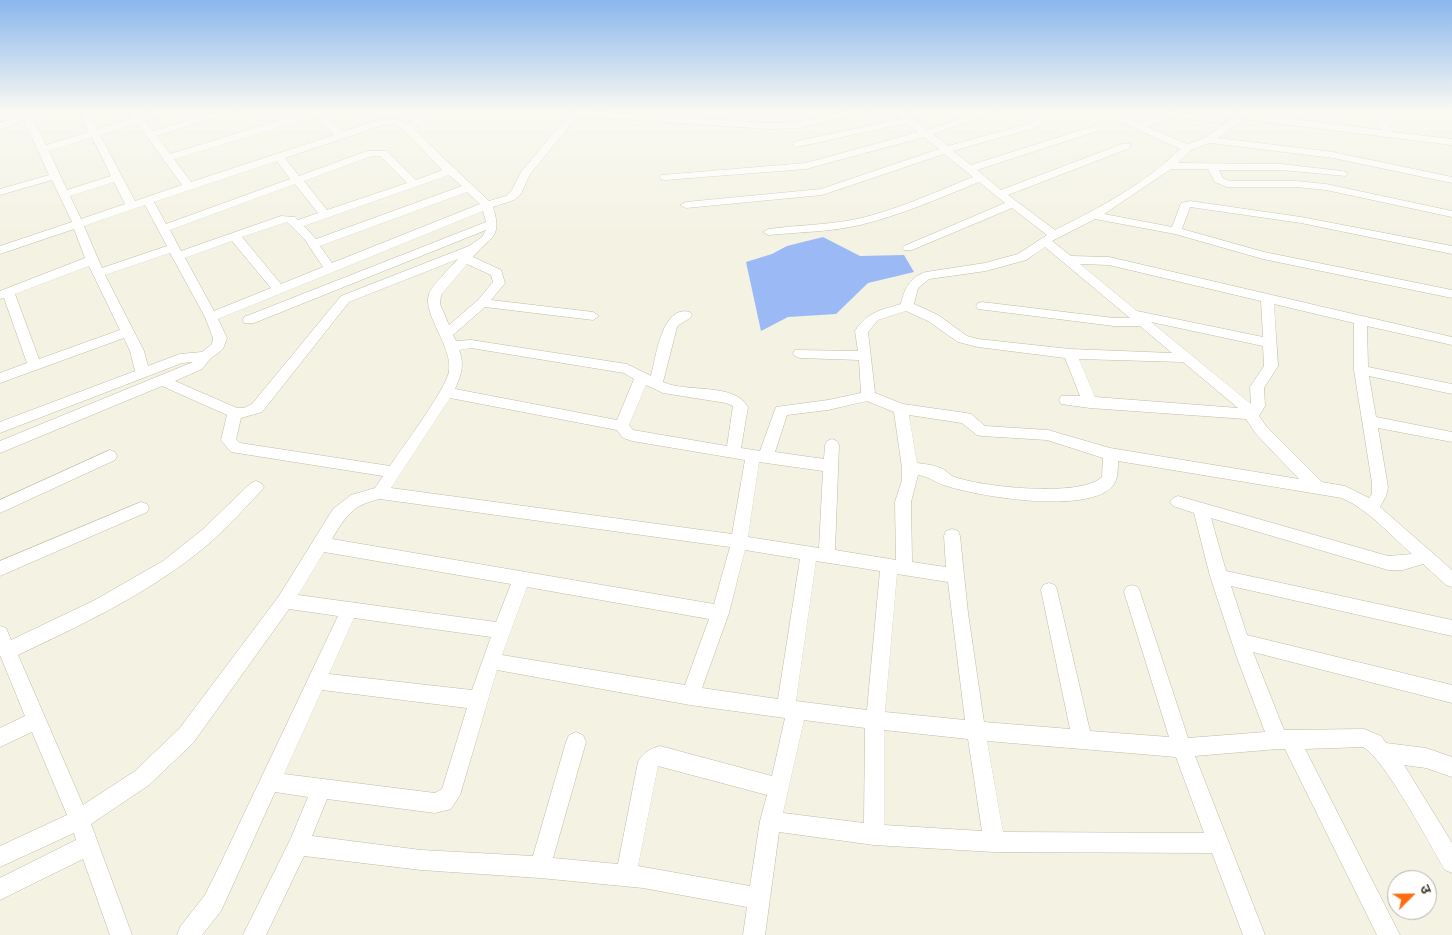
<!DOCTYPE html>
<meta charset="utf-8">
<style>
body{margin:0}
#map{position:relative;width:1452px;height:935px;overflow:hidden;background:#f3f2e3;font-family:"Fira Sans Condensed","Noto Sans Devanagari",sans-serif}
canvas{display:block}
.north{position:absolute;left:1387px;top:870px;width:50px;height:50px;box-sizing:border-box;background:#fff;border:1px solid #b5b3ad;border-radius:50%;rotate:67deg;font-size:14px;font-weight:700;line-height:20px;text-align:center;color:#454233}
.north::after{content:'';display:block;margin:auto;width:18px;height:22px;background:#ff6c0d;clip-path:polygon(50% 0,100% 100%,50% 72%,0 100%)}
</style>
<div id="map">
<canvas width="1452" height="935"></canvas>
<div class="north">उ</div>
</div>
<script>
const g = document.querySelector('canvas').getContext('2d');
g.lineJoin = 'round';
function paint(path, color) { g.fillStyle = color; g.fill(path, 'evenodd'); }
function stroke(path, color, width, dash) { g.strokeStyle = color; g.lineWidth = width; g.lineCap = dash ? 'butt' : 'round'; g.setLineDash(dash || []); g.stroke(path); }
paint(new Path2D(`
 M 823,237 L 860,256 L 904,255 L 914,272 L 868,283 L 836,314 L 788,317 L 761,331 L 746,262 L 772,254 L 787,246 Z`), '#9ab9f5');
const minor = new Path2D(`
 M 31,110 L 45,110 L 32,117 L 46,145 L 89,132 L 78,110 L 88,110 L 98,129 L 133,118 L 129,112 L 130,110 L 138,110 L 141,115 L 158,110 L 174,110 L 145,121 L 153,131 L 223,110 L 239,110 L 157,136 L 170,154 L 312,110 L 323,110 L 343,132 C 363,125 389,111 408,124 L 424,110 L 435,110 L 414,129 C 439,154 464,177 489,201 L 506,196 L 512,190 L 521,172 L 573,110 L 768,123 L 799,122 L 852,110 L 872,110 L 799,128 L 768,129 L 578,116 L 530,174 L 521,194 L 514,200 L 493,207 C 503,239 490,236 473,257 L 501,270 L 505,283 L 491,300 L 593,312 L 599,316 L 593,320 L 485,307 L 453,335 L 456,341 L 471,340 L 627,364 L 651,376 C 656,357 662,304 690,312 L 692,315 C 689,321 682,321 677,327 L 663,382 C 686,393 734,382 748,407 L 741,448 L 760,451 L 776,407 L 828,400 L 861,393 L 859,360 L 800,358 L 795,356 L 793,353 L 795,350 L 858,351 L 855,331 C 867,312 881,310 901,304 C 904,289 911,276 926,272 L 985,263 L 1018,254 L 1047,235 L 1012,208 L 912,250 L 904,250 L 902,248 L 904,246 L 1005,203 L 979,182 C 940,198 901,215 860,225 C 830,232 799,232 769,235 L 763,232 L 769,229 C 798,225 828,225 857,219 C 897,210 935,192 973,177 L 944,154 L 822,195 L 686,208 L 680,205 L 686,202 L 821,189 L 939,149 L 924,137 L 806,169 L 665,180 L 661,179 L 660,177 L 661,175 L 806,163 L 918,132 L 907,123 L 797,147 L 792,144 L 797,141 L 901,119 L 892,110 L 903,110 L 907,113 L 916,110 L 932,110 L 912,118 L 927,130 L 984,110 L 999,110 L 933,134 L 948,146 L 1031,123 L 1037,113 L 1045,110 L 1061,110 L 1044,117 L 1043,122 L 1037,127 L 953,151 L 971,165 L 1091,127 L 1094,126 L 1099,129 L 1097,131 L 977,170 L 1001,190 L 1122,144 L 1130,144 L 1130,148 L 1008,195 L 1055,230 C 1099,208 1145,184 1180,149 L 1096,110 L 1110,110 L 1139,123 L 1166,111 L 1222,117 L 1227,120 L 1222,123 L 1167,117 L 1147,127 L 1187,144 L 1205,138 L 1242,110 L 1254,110 L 1250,114 L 1382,130 L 1369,110 L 1379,110 L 1393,132 L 1452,139 L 1452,145 L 1243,119 L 1218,138 L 1333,152 L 1452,177 L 1452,183 L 1333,158 L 1210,143 L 1191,150 L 1178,163 L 1281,164 L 1342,171 L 1346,172 L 1347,174 L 1346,176 L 1281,170 L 1219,170 L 1223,178 L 1229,181 L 1296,181 L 1326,184 L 1452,211 L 1452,217 L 1326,190 L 1296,187 L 1227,187 L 1215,182 L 1208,169 L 1171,169 L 1104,214 L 1172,227 L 1181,203 L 1190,201 L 1301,217 L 1452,246 L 1452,254 L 1301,223 L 1190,207 L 1182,229 L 1264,252 L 1452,290 L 1452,298 L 1263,259 L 1175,234 L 1095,219 L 1052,241 L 1071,256 L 1109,257 L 1452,337 L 1452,345 L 1367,326 L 1368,367 L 1452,384 L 1452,394 L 1369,376 L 1376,417 L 1452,432 L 1452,442 L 1378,428 L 1388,487 L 1386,496 L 1380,507 L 1452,570 L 1452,587 L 1446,585 L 1423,564 L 1403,570 L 1388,570 L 1211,518 L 1226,571 L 1452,620 L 1452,636 L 1231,586 L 1247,635 L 1452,685 L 1452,703 L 1253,652 L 1284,730 L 1364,729 L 1381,736 L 1386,743 L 1426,748 L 1452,757 L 1452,777 L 1426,768 L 1404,765 L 1452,843 L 1452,873 L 1445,870 C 1430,845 1385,759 1363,747 L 1305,749 L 1400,935 L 1377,935 L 1285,749 L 1278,749 L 1195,756 L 1265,935 L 1243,935 L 1212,853 L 994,852 L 874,845 L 779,832 L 765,935 L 743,935 L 747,907 L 643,888 L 540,878 L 421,870 L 304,856 L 266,935 L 243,935 L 291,838 L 308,797 L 275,792 L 221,911 L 202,935 L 177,935 L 180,927 L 205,895 L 216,873 L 338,616 L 289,609 L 193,743 L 149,785 L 91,824 L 132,935 L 110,935 L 83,859 L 0,900 L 0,878 L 76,840 L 74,833 L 0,867 L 0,846 L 67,815 L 32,732 L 0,747 L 0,728 L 25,716 L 0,655 L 0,626 L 6,628 L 11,640 L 95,600 L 163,561 L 202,530 L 251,483 L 256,481 L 261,483 L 264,487 L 261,491 C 240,513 219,537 195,555 C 141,597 79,626 18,655 L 83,805 L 135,771 L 179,729 L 279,596 L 333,509 L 351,495 L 375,488 L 383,476 L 231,452 L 221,440 L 227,415 L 162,386 L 0,453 L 0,441 L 193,362 L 182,363 L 0,433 L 0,422 L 135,371 L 130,351 L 124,338 L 0,383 L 0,373 L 27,363 L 4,298 L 0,299 L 0,291 L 85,258 L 74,229 L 0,254 L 0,246 L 72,222 L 52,180 L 0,195 L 0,189 L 49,175 L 24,120 L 0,130 L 0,123 ZM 317,116 L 334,135 L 191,182 L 174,159 ZM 137,123 L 182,185 L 135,201 L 100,135 ZM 395,124 L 405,131 L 442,170 L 416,180 L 387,151 L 367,151 L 299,176 L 285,158 L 383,125 ZM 92,137 L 111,176 L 67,190 L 49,151 ZM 372,156 L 380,156 L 407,183 L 327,210 L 304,181 ZM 277,161 L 290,179 L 166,224 L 154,202 ZM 449,175 L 462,186 L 316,239 L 304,226 ZM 114,182 L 125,204 L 81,219 L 70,196 ZM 295,184 L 318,213 L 298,220 L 295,217 L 281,216 L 181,251 L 170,230 ZM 467,192 L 480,204 L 332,263 L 320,246 ZM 145,205 L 167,246 L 102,268 L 84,226 ZM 483,211 L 486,222 L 244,317 L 243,320 L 244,323 L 254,323 L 486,230 L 482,237 L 469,246 L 341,296 L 252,404 L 244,408 L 237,408 L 175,381 L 202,369 L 210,359 L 223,349 L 227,338 L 218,319 ZM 287,222 L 305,240 L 323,267 L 281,284 L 242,237 ZM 232,241 L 271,288 L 214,311 L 185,258 ZM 1045,247 L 1130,318 L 1114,318 L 982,302 L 978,303 L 976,306 L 978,309 L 1114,326 L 1140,326 L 1172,353 L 1070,349 L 978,339 L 967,336 L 938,315 L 914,304 L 918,288 L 929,279 L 986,271 L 1026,260 ZM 170,253 L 205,317 L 213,338 L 212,344 L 202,352 L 180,354 L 148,366 L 144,351 L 105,275 ZM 458,259 C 451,267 432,285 429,294 C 422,314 453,347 449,371 C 447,388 402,448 390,466 L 240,443 L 236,439 L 241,418 L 262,412 L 349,302 ZM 467,264 L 491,275 L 493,282 L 478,300 L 449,325 L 440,304 L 441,295 ZM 1080,264 L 1109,265 L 1261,301 L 1263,337 L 1137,311 ZM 89,266 L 120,330 L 39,359 L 15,294 ZM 1274,304 L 1354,323 L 1354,370 L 1372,483 L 1372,494 L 1369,498 L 1345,486 L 1322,482 L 1266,426 L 1259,416 L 1265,406 L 1264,388 L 1278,366 ZM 906,311 L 928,321 L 958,342 L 978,347 L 1065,358 L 1080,396 L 1061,396 L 1059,400 L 1061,404 L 1090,408 L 1246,419 L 1256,434 L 1299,479 L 1110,448 L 1048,430 L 985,426 L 971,414 L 966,413 L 903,404 L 875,393 L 868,332 L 878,320 ZM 1151,322 L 1263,346 L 1264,366 L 1250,387 L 1251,404 ZM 471,348 L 624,373 L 634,379 L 617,420 L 455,389 C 461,375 465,365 459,350 ZM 1079,359 L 1183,362 L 1238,408 L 1095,397 ZM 646,385 L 663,393 L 726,403 L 733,406 L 727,446 L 633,430 L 629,425 ZM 450,398 L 617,430 L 623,438 L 632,441 L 745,460 L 732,534 L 391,488 ZM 867,401 L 894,412 L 902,468 L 902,480 L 895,502 L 896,560 L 835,550 L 839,445 L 837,441 L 832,439 L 827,441 L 825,445 L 824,459 L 775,452 L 787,415 L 828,410 ZM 909,415 L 962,423 L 977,435 L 982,436 L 1047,440 L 1103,458 L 1102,477 C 1081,498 979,487 952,476 C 949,474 946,471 943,469 C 935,465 925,464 917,463 ZM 1118,461 L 1342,498 C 1369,510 1390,535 1412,554 L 1388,556 L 1178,496 L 1173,498 L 1170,502 L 1173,506 L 1194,513 L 1210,576 L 1236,655 L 1265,732 L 1188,738 L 1140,592 L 1138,587 L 1132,585 L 1126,587 L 1124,592 L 1169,737 L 1090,731 L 1057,590 L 1055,585 L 1049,583 L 1043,585 L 1041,590 L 1070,729 L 984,722 L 968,613 L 960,536 L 958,531 L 952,529 L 946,531 L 944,536 L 946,567 L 912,562 L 911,502 L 918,475 C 931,477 937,484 950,487 C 983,497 1085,514 1112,487 C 1118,480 1118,470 1118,461 ZM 759,462 L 823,471 L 819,548 L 748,537 ZM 380,499 L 700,543 L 730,547 L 714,604 L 332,539 C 346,516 352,505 380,499 ZM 745,550 L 800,559 L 778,699 L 702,688 L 729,613 ZM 324,552 L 511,584 L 496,622 L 298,595 ZM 816,561 L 880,571 L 867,710 L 796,701 ZM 897,574 L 948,582 L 965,720 L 885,712 ZM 527,587 L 709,619 L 685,685 L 502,655 ZM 354,618 L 491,637 L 472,690 L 329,674 ZM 497,670 L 690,705 L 785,718 L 772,776 L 660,746 C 650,749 643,752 638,762 L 618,864 L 553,858 L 586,742 L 583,735 L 576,732 L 569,735 L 566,742 L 533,856 L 421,850 L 312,836 L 327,799 L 435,813 L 451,809 L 460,795 ZM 322,690 L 467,708 L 442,789 L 435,793 L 284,774 ZM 804,720 L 865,728 L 864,823 L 783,813 ZM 884,730 L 968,739 L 982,831 L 884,825 ZM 987,741 L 1176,757 L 1204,833 L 1003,832 ZM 658,766 L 767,795 L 760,821 L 750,886 L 638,866 Z
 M 110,450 L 115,452 L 117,456 L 115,460 L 0,513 L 0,500 Z
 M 141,502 L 147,504 L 149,508 L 147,512 L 0,576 L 0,561 Z`);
stroke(minor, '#bfbca5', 1);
paint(minor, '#fff');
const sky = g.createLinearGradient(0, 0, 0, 241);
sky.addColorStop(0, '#89b6ed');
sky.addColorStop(0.46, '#faf9f2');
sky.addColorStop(1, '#faf9f200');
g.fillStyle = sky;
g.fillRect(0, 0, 1452, 241);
</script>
